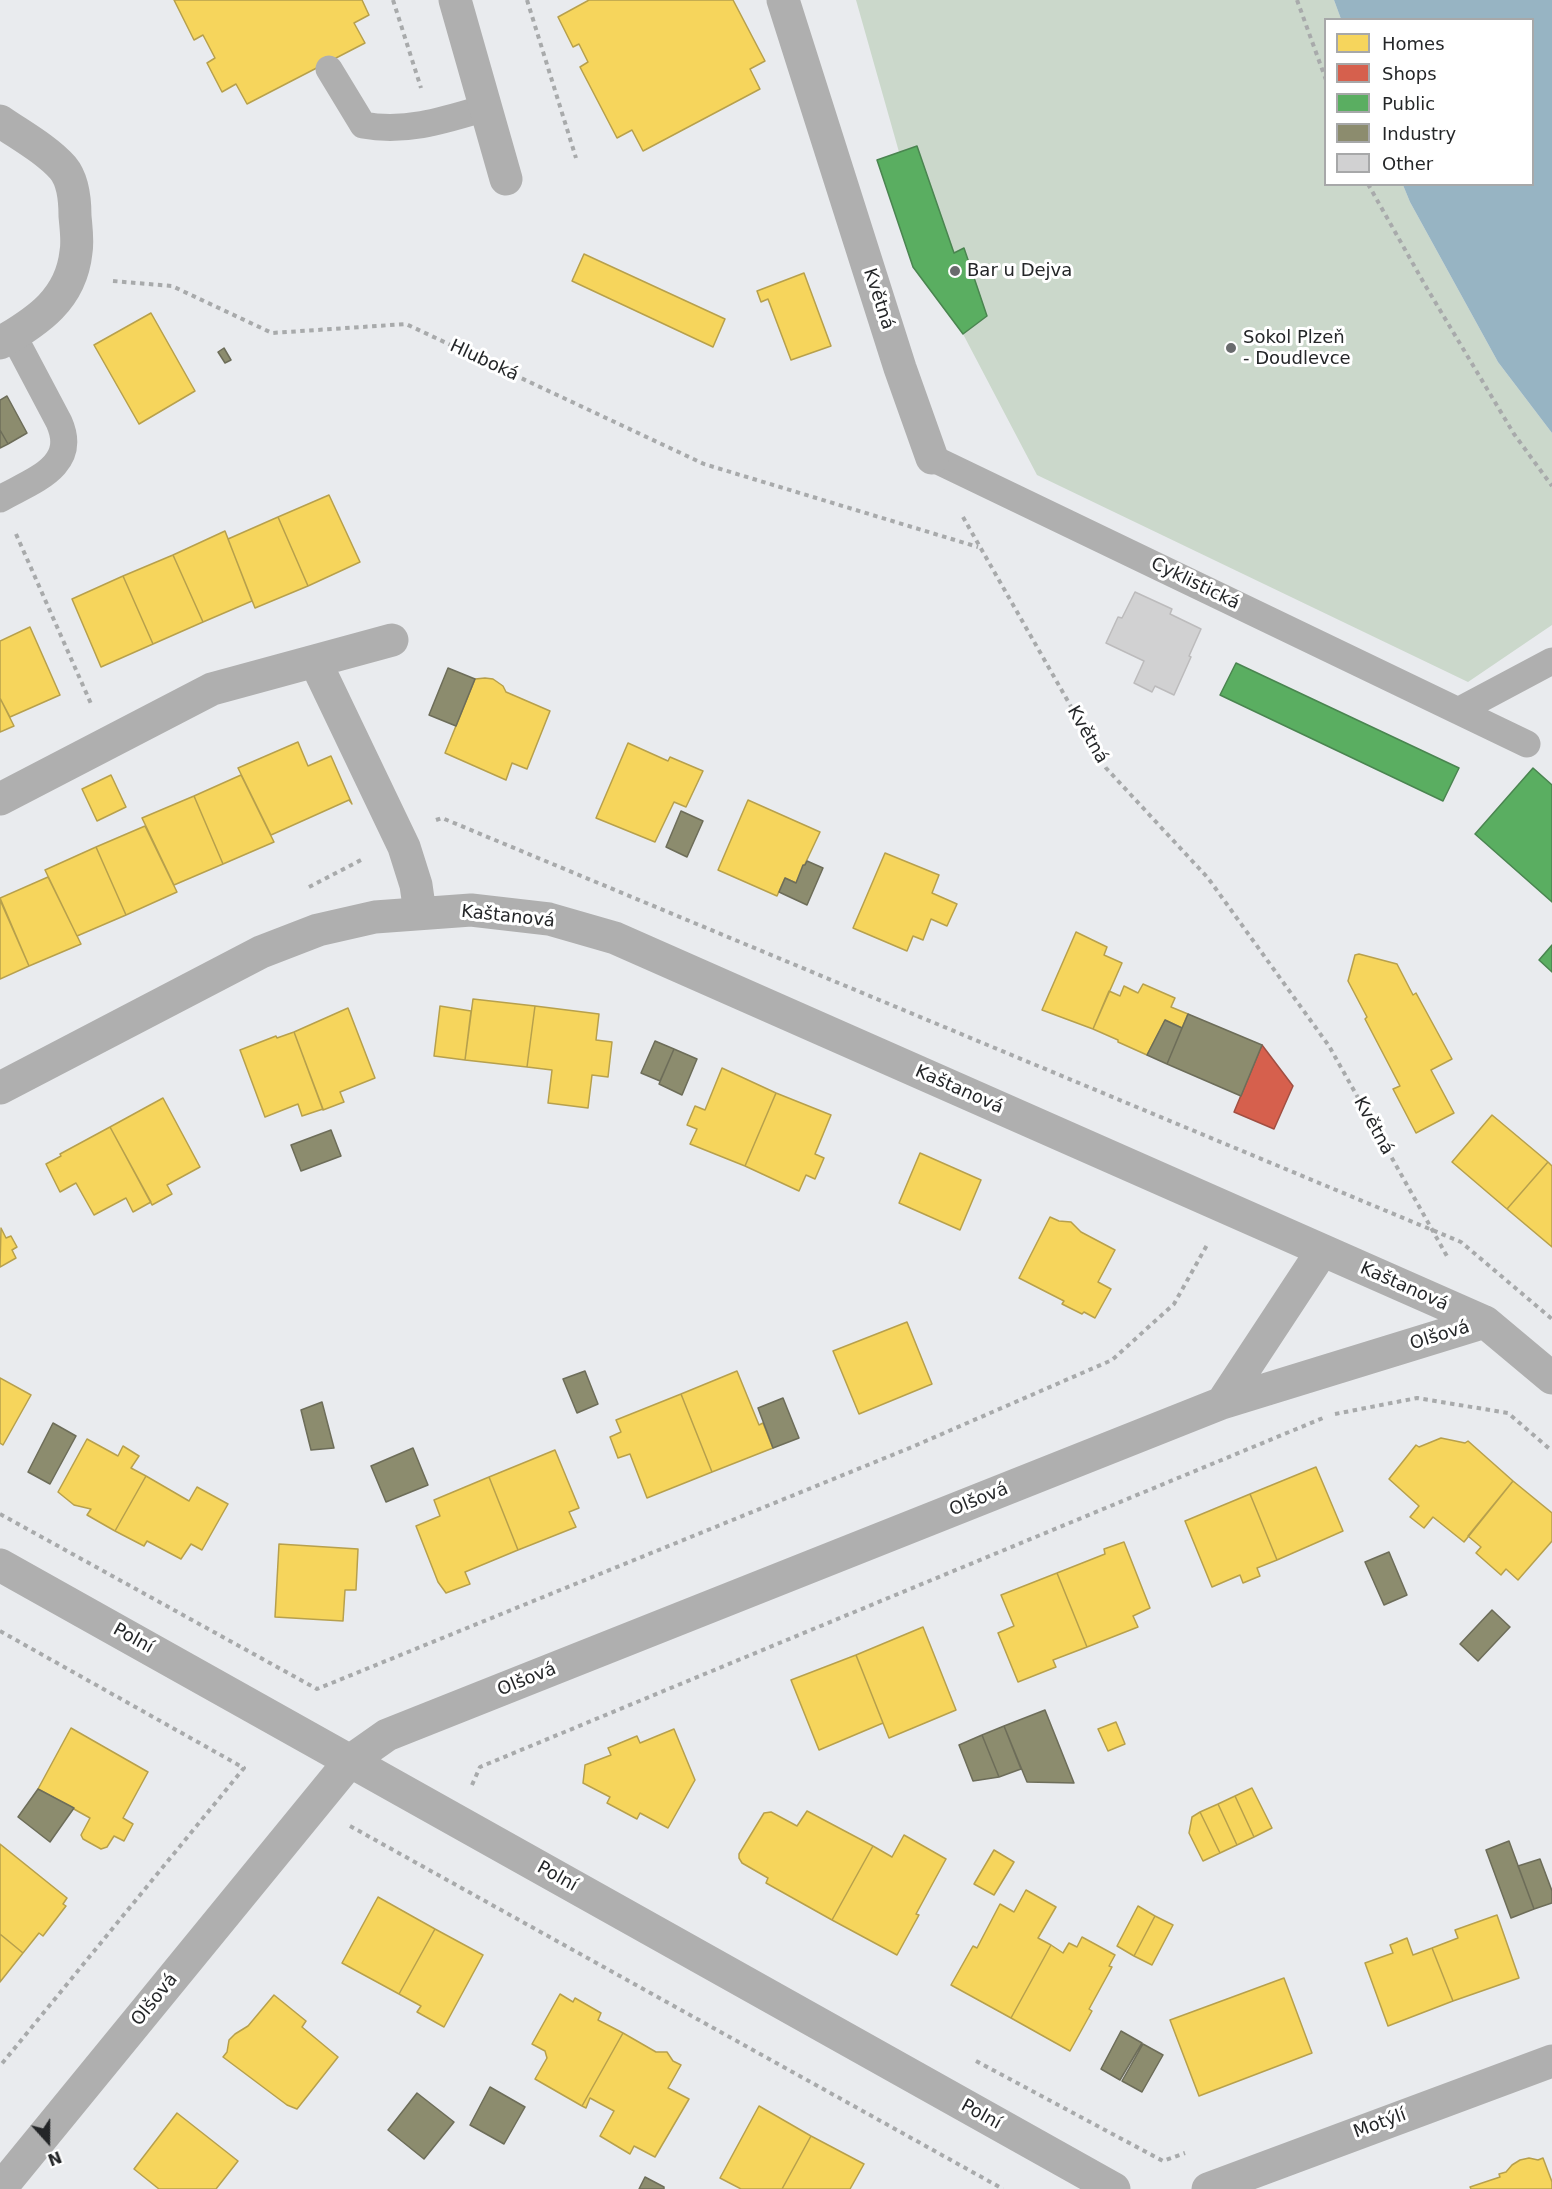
<!DOCTYPE html>
<meta charset="utf-8">
<style>
body{margin:0}
#map{position:relative;width:1552px;height:2189px;overflow:hidden;background:#e9ebee;font-family:"DejaVu Sans",sans-serif}
canvas{display:block}
.legend{position:absolute;left:1324px;top:18px;width:210px;height:168px;box-sizing:border-box;background:#fff;border:2px solid #a7a8a9;margin:0;padding:8px 10px;list-style:none;font-size:18px;color:#242628}
.legend li{display:flex;align-items:center;gap:12px;height:30px}
.legend b{width:30px;border:2px solid #a7a8a9}
.north{position:absolute;left:18px;top:2111px;width:60px;height:60px;-webkit-text-stroke:4px #fff;paint-order:stroke;rotate:159deg;font-size:16px;font-weight:700;line-height:24px;text-align:center;color:#242628}
.north::after{content:'';display:block;margin:auto;width:21px;height:27px;background:#242628;clip-path:polygon(50% 0,100% 100%,50% 72%,0 100%)}
</style>
<div id="map">
<canvas width="1552" height="2189"></canvas>
<ul class="legend">
<li><b style="height:16px;background:#f6d55c"></b>Homes</li>
<li><b style="height:16px;background:#d6604d"></b>Shops</li>
<li><b style="height:16px;background:#5aae61"></b>Public</li>
<li><b style="height:16px;background:#8c8c6e"></b>Industry</li>
<li><b style="height:16px;background:#d1d1d2"></b>Other</li>
</ul>
<div class="north">N</div>
</div>
<script>
const g = document.querySelector('canvas').getContext('2d');
g.lineJoin = 'round';
function paint(path, color) { g.fillStyle = color; g.fill(path, 'evenodd'); }
function stroke(path, color, width, dash) { g.strokeStyle = color; g.lineWidth = width; g.lineCap = dash ? 'butt' : 'round'; g.setLineDash(dash || []); g.stroke(path); }
function write(font, color, halo, rows, align = 'center') {
  g.font = font + ' "DejaVu Sans",sans-serif'; g.lineWidth = 6; g.setLineDash([]); g.textBaseline = 'middle'; g.strokeStyle = halo; g.fillStyle = color; for (const [text, x, y, turn = 0] of rows) {
    g.save(); g.translate(x, y); g.rotate((+turn || 0) * Math.PI / 180); g.textAlign = isNaN(turn) ? turn : align; if (halo) g.strokeText(text, 0, 0); g.fillText(text, 0, 0); g.restore();
  }
}
paint(new Path2D(`
 M 856,0 L 1334,0 L 1341,19 L 1326,20 L 1326,184 L 1403,185 L 1410,202 L 1498,362 L 1552,433 L 1552,625 L 1468,682 L 1037,475 L 963,334 L 913,267 L 877,160 L 899,152 Z`), '#cbd8cb');
paint(new Path2D(`
 M 1334,0 L 1552,0 L 1552,433 L 1498,362 L 1410,202 L 1403,185 L 1532,184 L 1532,20 L 1341,19 Z`), '#97b4c3');
const homes = new Path2D(`
 M 174,0 L 362,0 L 369,15 L 354,23 L 365,43 L 247,104 L 236,84 L 222,92 L 207,63 L 215,58 L 203,35 L 194,40 Z
 M 589,0 L 733,0 L 765,61 L 750,69 L 760,89 L 643,151 L 632,130 L 617,138 L 580,67 L 588,62 L 579,44 L 573,47 L 558,17 Z
 M 584,254 L 725,319 L 713,347 L 572,281 Z
 M 804,273 L 831,346 L 791,360 L 768,299 L 761,302 L 757,291 Z
 M 151,313 L 195,391 L 139,424 L 94,345 Z
 M 329,495 L 360,562 L 308,586 L 278,517 Z
 M 278,517 L 308,586 L 255,608 L 228,539 Z
 M 225,531 L 252,601 L 203,622 L 173,555 Z
 M 173,555 L 203,622 L 153,644 L 123,576 Z
 M 123,576 L 153,644 L 101,667 L 72,599 Z
 M 30,627 L 60,695 L 10,717 L 0,698 L 0,641 Z
 M 485,678 L 493,679 L 503,686 L 506,692 L 550,711 L 527,769 L 512,763 L 506,780 L 445,753 L 475,679 Z
 M 0,698 L 14,726 L 0,732 Z
 M 298,742 L 308,766 L 331,756 L 352,804 L 349,800 L 271,835 L 238,768 Z
 M 628,743 L 668,761 L 670,757 L 703,771 L 686,807 L 674,802 L 655,842 L 596,818 Z
 M 111,775 L 126,807 L 97,821 L 82,789 Z
 M 241,775 L 274,842 L 223,864 L 194,796 Z
 M 194,796 L 223,864 L 174,885 L 142,818 Z
 M 748,800 L 820,832 L 796,883 L 785,878 L 777,896 L 718,870 Z
 M 145,826 L 177,892 L 126,915 L 96,847 Z
 M 96,847 L 126,915 L 77,936 L 45,870 Z
 M 885,853 L 939,875 L 932,893 L 957,904 L 947,926 L 931,919 L 923,940 L 913,936 L 907,951 L 853,928 Z
 M 48,877 L 81,944 L 29,966 L 0,898 Z
 M 0,900 L 29,966 L 0,979 Z
 M 1076,932 L 1107,947 L 1104,955 L 1122,963 L 1093,1029 L 1042,1010 Z
 M 1359,954 L 1397,964 L 1413,995 L 1416,993 L 1452,1059 L 1431,1070 L 1454,1113 L 1416,1133 L 1393,1089 L 1400,1086 L 1365,1019 L 1367,1017 L 1348,981 L 1355,955 Z
 M 1143,984 L 1175,998 L 1171,1007 L 1188,1014 L 1182,1028 L 1165,1020 L 1147,1055 L 1118,1042 L 1118,1040 L 1093,1029 L 1109,991 L 1120,996 L 1124,986 L 1138,993 Z
 M 473,999 L 535,1006 L 527,1067 L 465,1060 Z
 M 440,1006 L 471,1011 L 465,1060 L 434,1056 Z
 M 535,1006 L 599,1014 L 596,1040 L 612,1042 L 608,1077 L 592,1075 L 588,1108 L 548,1103 L 552,1070 L 527,1067 Z
 M 348,1008 L 375,1078 L 340,1092 L 344,1102 L 323,1110 L 294,1032 Z
 M 294,1032 L 323,1109 L 302,1116 L 298,1104 L 265,1117 L 240,1050 L 276,1036 L 277,1038 Z
 M 722,1068 L 776,1093 L 745,1166 L 690,1144 L 697,1129 L 687,1125 L 695,1106 L 705,1110 Z
 M 776,1093 L 831,1115 L 815,1154 L 824,1158 L 815,1179 L 806,1175 L 799,1191 L 745,1166 Z
 M 163,1098 L 200,1167 L 167,1185 L 172,1194 L 152,1205 L 110,1127 Z
 M 1492,1115 L 1548,1162 L 1507,1209 L 1452,1162 Z
 M 110,1127 L 151,1202 L 133,1212 L 126,1198 L 94,1215 L 76,1183 L 60,1192 L 46,1164 L 61,1156 L 60,1154 Z
 M 920,1153 L 981,1180 L 960,1230 L 899,1203 Z
 M 1548,1162 L 1552,1166 L 1552,1247 L 1507,1209 Z
 M 1050,1217 L 1059,1221 L 1071,1222 L 1081,1232 L 1115,1250 L 1098,1282 L 1111,1289 L 1095,1318 L 1084,1312 L 1082,1314 L 1062,1304 L 1064,1301 L 1019,1278 Z
 M 1,1228 L 6,1238 L 11,1236 L 17,1247 L 12,1250 L 16,1258 L 0,1267 Z
 M 907,1322 L 932,1384 L 859,1414 L 833,1351 Z
 M 737,1371 L 759,1425 L 763,1423 L 773,1448 L 712,1472 L 681,1394 Z
 M 0,1378 L 31,1395 L 3,1445 L 0,1443 Z
 M 681,1394 L 712,1472 L 647,1498 L 630,1454 L 618,1458 L 610,1437 L 621,1432 L 616,1420 Z
 M 1441,1438 L 1465,1443 L 1468,1441 L 1513,1481 L 1464,1542 L 1433,1517 L 1424,1528 L 1410,1517 L 1419,1506 L 1389,1479 L 1416,1445 L 1419,1447 Z
 M 87,1439 L 118,1456 L 123,1446 L 139,1456 L 131,1468 L 146,1476 L 115,1531 L 87,1515 L 91,1509 L 74,1505 L 58,1492 Z
 M 555,1450 L 579,1508 L 569,1512 L 576,1527 L 518,1550 L 489,1477 Z
 M 1316,1467 L 1343,1531 L 1277,1560 L 1250,1494 Z
 M 146,1476 L 189,1501 L 197,1487 L 228,1504 L 202,1550 L 191,1544 L 181,1559 L 147,1541 L 144,1546 L 115,1531 Z
 M 489,1477 L 518,1550 L 465,1572 L 470,1584 L 446,1593 L 438,1582 L 416,1526 L 440,1516 L 434,1500 Z
 M 1513,1481 L 1552,1513 L 1552,1541 L 1518,1580 L 1506,1569 L 1501,1575 L 1476,1553 L 1481,1547 L 1468,1536 Z
 M 1250,1494 L 1277,1560 L 1257,1568 L 1260,1576 L 1243,1583 L 1240,1575 L 1212,1587 L 1185,1521 Z
 M 1124,1542 L 1150,1608 L 1133,1616 L 1138,1627 L 1087,1647 L 1057,1573 L 1105,1554 L 1104,1549 Z
 M 279,1544 L 358,1549 L 356,1590 L 345,1590 L 343,1621 L 275,1617 Z
 M 1057,1573 L 1087,1647 L 1053,1660 L 1056,1667 L 1018,1682 L 998,1633 L 1014,1626 L 1001,1595 Z
 M 923,1627 L 956,1710 L 889,1738 L 856,1655 Z
 M 856,1655 L 883,1723 L 819,1750 L 791,1680 Z
 M 1116,1722 L 1125,1744 L 1108,1751 L 1098,1729 Z
 M 71,1728 L 148,1772 L 123,1818 L 133,1824 L 124,1841 L 114,1836 L 107,1847 L 101,1849 L 83,1839 L 81,1835 L 90,1818 L 38,1789 Z
 M 674,1729 L 695,1780 L 668,1828 L 640,1813 L 637,1819 L 607,1803 L 610,1797 L 583,1783 L 585,1765 L 611,1755 L 608,1748 L 637,1736 L 640,1743 Z
 M 1252,1788 L 1272,1828 L 1254,1837 L 1235,1796 Z
 M 1235,1796 L 1254,1837 L 1237,1845 L 1218,1804 Z
 M 1218,1804 L 1237,1845 L 1220,1853 L 1200,1812 Z
 M 807,1811 L 873,1846 L 832,1920 L 766,1883 L 768,1878 L 742,1863 L 739,1858 L 739,1854 L 764,1813 L 771,1812 L 797,1826 Z
 M 1200,1812 L 1220,1853 L 1203,1861 L 1189,1833 L 1192,1817 Z
 M 904,1835 L 946,1859 L 916,1914 L 919,1915 L 897,1955 L 832,1920 L 873,1846 L 892,1857 Z
 M 0,1844 L 67,1898 L 63,1904 L 66,1906 L 43,1936 L 39,1933 L 23,1953 L 0,1934 Z
 M 994,1850 L 1014,1862 L 994,1895 L 974,1884 Z
 M 1026,1890 L 1056,1907 L 1038,1938 L 1051,1945 L 1011,2018 L 951,1985 L 973,1946 L 977,1948 L 1000,1904 L 1014,1912 Z
 M 378,1897 L 435,1929 L 399,1994 L 342,1963 Z
 M 1138,1906 L 1155,1916 L 1134,1956 L 1117,1946 Z
 M 1497,1915 L 1519,1978 L 1453,2001 L 1432,1948 L 1458,1938 L 1455,1930 Z
 M 1155,1916 L 1173,1925 L 1152,1965 L 1134,1956 Z
 M 435,1929 L 483,1955 L 444,2027 L 417,2012 L 421,2006 L 399,1994 Z
 M 0,1934 L 23,1953 L 0,1982 Z
 M 1082,1937 L 1115,1955 L 1109,1966 L 1112,1967 L 1089,2009 L 1092,2011 L 1070,2051 L 1011,2018 L 1051,1945 L 1063,1953 L 1069,1943 L 1077,1947 Z
 M 1407,1938 L 1413,1955 L 1432,1948 L 1453,2001 L 1388,2026 L 1365,1963 L 1393,1953 L 1390,1945 Z
 M 1284,1978 L 1312,2053 L 1199,2096 L 1170,2020 Z
 M 560,1994 L 573,2002 L 575,1998 L 601,2013 L 598,2020 L 623,2033 L 582,2106 L 535,2079 L 547,2058 L 545,2051 L 532,2044 Z
 M 274,1995 L 306,2021 L 302,2027 L 338,2057 L 297,2109 L 287,2105 L 223,2057 L 227,2052 L 229,2040 L 235,2034 L 248,2026 Z
 M 623,2033 L 656,2052 L 667,2052 L 673,2061 L 681,2065 L 668,2088 L 689,2099 L 655,2157 L 634,2146 L 630,2154 L 600,2136 L 614,2111 L 590,2098 L 586,2108 L 582,2106 Z
 M 759,2106 L 811,2136 L 782,2189 L 741,2189 L 720,2178 Z
 M 177,2113 L 238,2161 L 216,2189 L 159,2189 L 134,2169 Z
 M 811,2136 L 864,2164 L 850,2189 L 782,2189 Z
 M 1529,2158 L 1538,2160 L 1543,2158 L 1552,2182 L 1552,2189 L 1471,2189 L 1470,2187 L 1500,2177 L 1499,2174 L 1506,2172 L 1512,2165 L 1520,2160 Z`);
paint(homes, '#f6d55c');
stroke(homes, '#b7a04c', 1.5);
const shops = new Path2D(`
 M 1262,1045 L 1293,1086 L 1274,1129 L 1234,1112 Z`);
paint(shops, '#d6604d');
stroke(shops, '#a14f42', 1.5);
const public = new Path2D(`
 M 917,146 L 954,253 L 964,248 L 987,316 L 963,334 L 913,267 L 877,160 Z
 M 1236,663 L 1459,768 L 1443,801 L 1220,695 Z
 M 1533,768 L 1552,785 L 1552,902 L 1475,834 Z
 M 1552,945 L 1552,972 L 1539,960 Z`);
paint(public, '#5aae61');
stroke(public, '#4a8550', 1.5);
const industry = new Path2D(`
 M 224,348 L 231,360 L 225,363 L 218,352 Z
 M 7,396 L 27,433 L 8,444 L 0,430 L 0,400 Z
 M 0,430 L 8,444 L 0,448 Z
 M 448,668 L 475,679 L 456,726 L 429,715 Z
 M 681,811 L 703,821 L 687,857 L 666,847 Z
 M 807,861 L 823,868 L 807,905 L 779,892 L 785,878 L 796,883 L 803,865 L 805,865 Z
 M 1188,1014 L 1262,1045 L 1241,1096 L 1167,1064 Z
 M 1165,1020 L 1182,1028 L 1167,1064 L 1147,1055 Z
 M 655,1041 L 674,1049 L 660,1081 L 641,1073 Z
 M 674,1049 L 697,1059 L 682,1095 L 659,1084 Z
 M 331,1130 L 341,1156 L 301,1171 L 291,1145 Z
 M 585,1371 L 598,1404 L 577,1413 L 563,1379 Z
 M 783,1398 L 799,1438 L 773,1448 L 758,1408 Z
 M 322,1402 L 334,1448 L 311,1450 L 301,1410 Z
 M 53,1423 L 76,1436 L 50,1484 L 28,1472 Z
 M 413,1448 L 428,1485 L 386,1502 L 371,1466 Z
 M 1389,1552 L 1407,1595 L 1384,1605 L 1365,1562 Z
 M 1492,1610 L 1510,1627 L 1478,1661 L 1460,1644 Z
 M 1045,1710 L 1074,1783 L 1027,1782 L 1004,1726 Z
 M 1004,1726 L 1021,1769 L 999,1777 L 982,1735 Z
 M 982,1735 L 999,1777 L 973,1781 L 959,1745 Z
 M 38,1789 L 74,1808 L 50,1842 L 18,1817 Z
 M 1509,1841 L 1534,1909 L 1511,1918 L 1486,1850 Z
 M 1540,1859 L 1552,1891 L 1552,1903 L 1534,1909 L 1518,1866 Z
 M 1121,2031 L 1142,2043 L 1120,2080 L 1101,2069 Z
 M 1143,2044 L 1163,2055 L 1142,2092 L 1122,2081 Z
 M 490,2087 L 525,2107 L 504,2144 L 470,2125 Z
 M 417,2093 L 454,2122 L 424,2159 L 388,2130 Z
 M 645,2177 L 664,2187 L 664,2189 L 639,2189 Z`);
paint(industry, '#8c8c6e');
stroke(industry, '#6d6d59', 1.5);
const building = new Path2D(`
 M 1135,592 L 1172,609 L 1170,614 L 1201,629 L 1189,656 L 1191,657 L 1174,695 L 1155,686 L 1152,692 L 1134,683 L 1144,661 L 1106,643 L 1118,617 L 1122,618 Z`);
paint(building, '#d1d1d2');
stroke(building, '#bcbbbc', 1.5);
stroke(new Path2D(`
 M 393,0 L 421,88
 M 527,0 L 576,158
 M 1297,0 L 1326,80
 M 1368,184 L 1425,285 L 1514,434 L 1552,486
 M 113,281 L 172,286 L 272,333 L 406,324 L 704,464 L 978,547
 M 963,517 L 1106,768 L 1208,878 L 1329,1046 L 1448,1258
 M 16,534 L 92,706
 M 436,820 L 442,818 L 1461,1242 L 1552,1319
 M 309,887 L 363,859
 M 1335,1414 L 1417,1398 L 1508,1413 L 1552,1451
 M 0,1514 L 317,1689 L 912,1447 L 1112,1360 L 1174,1304 L 1207,1245
 M 0,1631 L 244,1768 L 0,2066
 M 472,1785 L 480,1767 L 1323,1418
 M 350,1826 L 1003,2189
 M 976,2061 L 1163,2161 L 1185,2153`), '#a8aaab', 4, [4.5, 4.5]);
stroke(new Path2D(`
 M 329,69 L 363,125 C 406,133 445,120 485,108
 M 932,458 L 1527,744
 M 0,499 C 31,481 79,467 59,422 L 13,335
 M 1458,711 L 1552,661`), '#afafaf', 27);
stroke(new Path2D(`
 M 455,0 L 506,179
 M 783,0 L 900,368 L 932,458
 M 0,121 C 20,135 46,149 63,168 C 73,180 75,200 75,216 C 76,228 78,241 76,252 C 71,299 38,321 0,343
 M 315,661 L 404,847 L 416,885 L 420,913
 M 0,799 L 212,689 L 392,640
 M 0,1088 L 261,952 L 318,930 L 375,917 L 471,910 L 549,919 L 615,938 L 1485,1322 L 1552,1378
 M 1222,1403 L 1322,1251
 M 0,1565 L 1114,2189
 M 0,2189 L 350,1761 L 387,1735 L 1222,1403 L 1485,1322
 M 1208,2189 L 1552,2061`), '#afafaf', 33);
for (const [x, y, r, color] of [
 [955,271,6,"#696b6d"],
 [1231,348,6,"#696b6d"]
]) { const dot = new Path2D(); dot.arc(x, y, r, 0, 2 * Math.PI); g.fillStyle = color; g.fill(dot); stroke(dot, '#fff', 2); }
write('18px', '#242628', '#fff', [
 ["Bar u Dejva",967,271],
 ["Sokol Plzeň",1243,338],
 ["- Doudlevce",1243,359]
], 'left');
write('18px', '#242628', '#fff', [
 ["Květná",878,299,72],
 ["Hluboká",484,361,25],
 ["Cyklistická",1195,584,26],
 ["Květná",1087,735,60],
 ["Kaštanová",508,917,6],
 ["Kaštanová",959,1090,24],
 ["Květná",1373,1126,61],
 ["Kaštanová",1404,1287,24],
 ["Olšová",1440,1336,-17],
 ["Olšová",979,1500,-22],
 ["Polní",133,1639,29],
 ["Olšová",527,1680,-22],
 ["Polní",557,1877,29],
 ["Olšová",155,2000,-51],
 ["Polní",981,2115,29],
 ["Motýlí",1380,2124,-20]
]);
</script>
